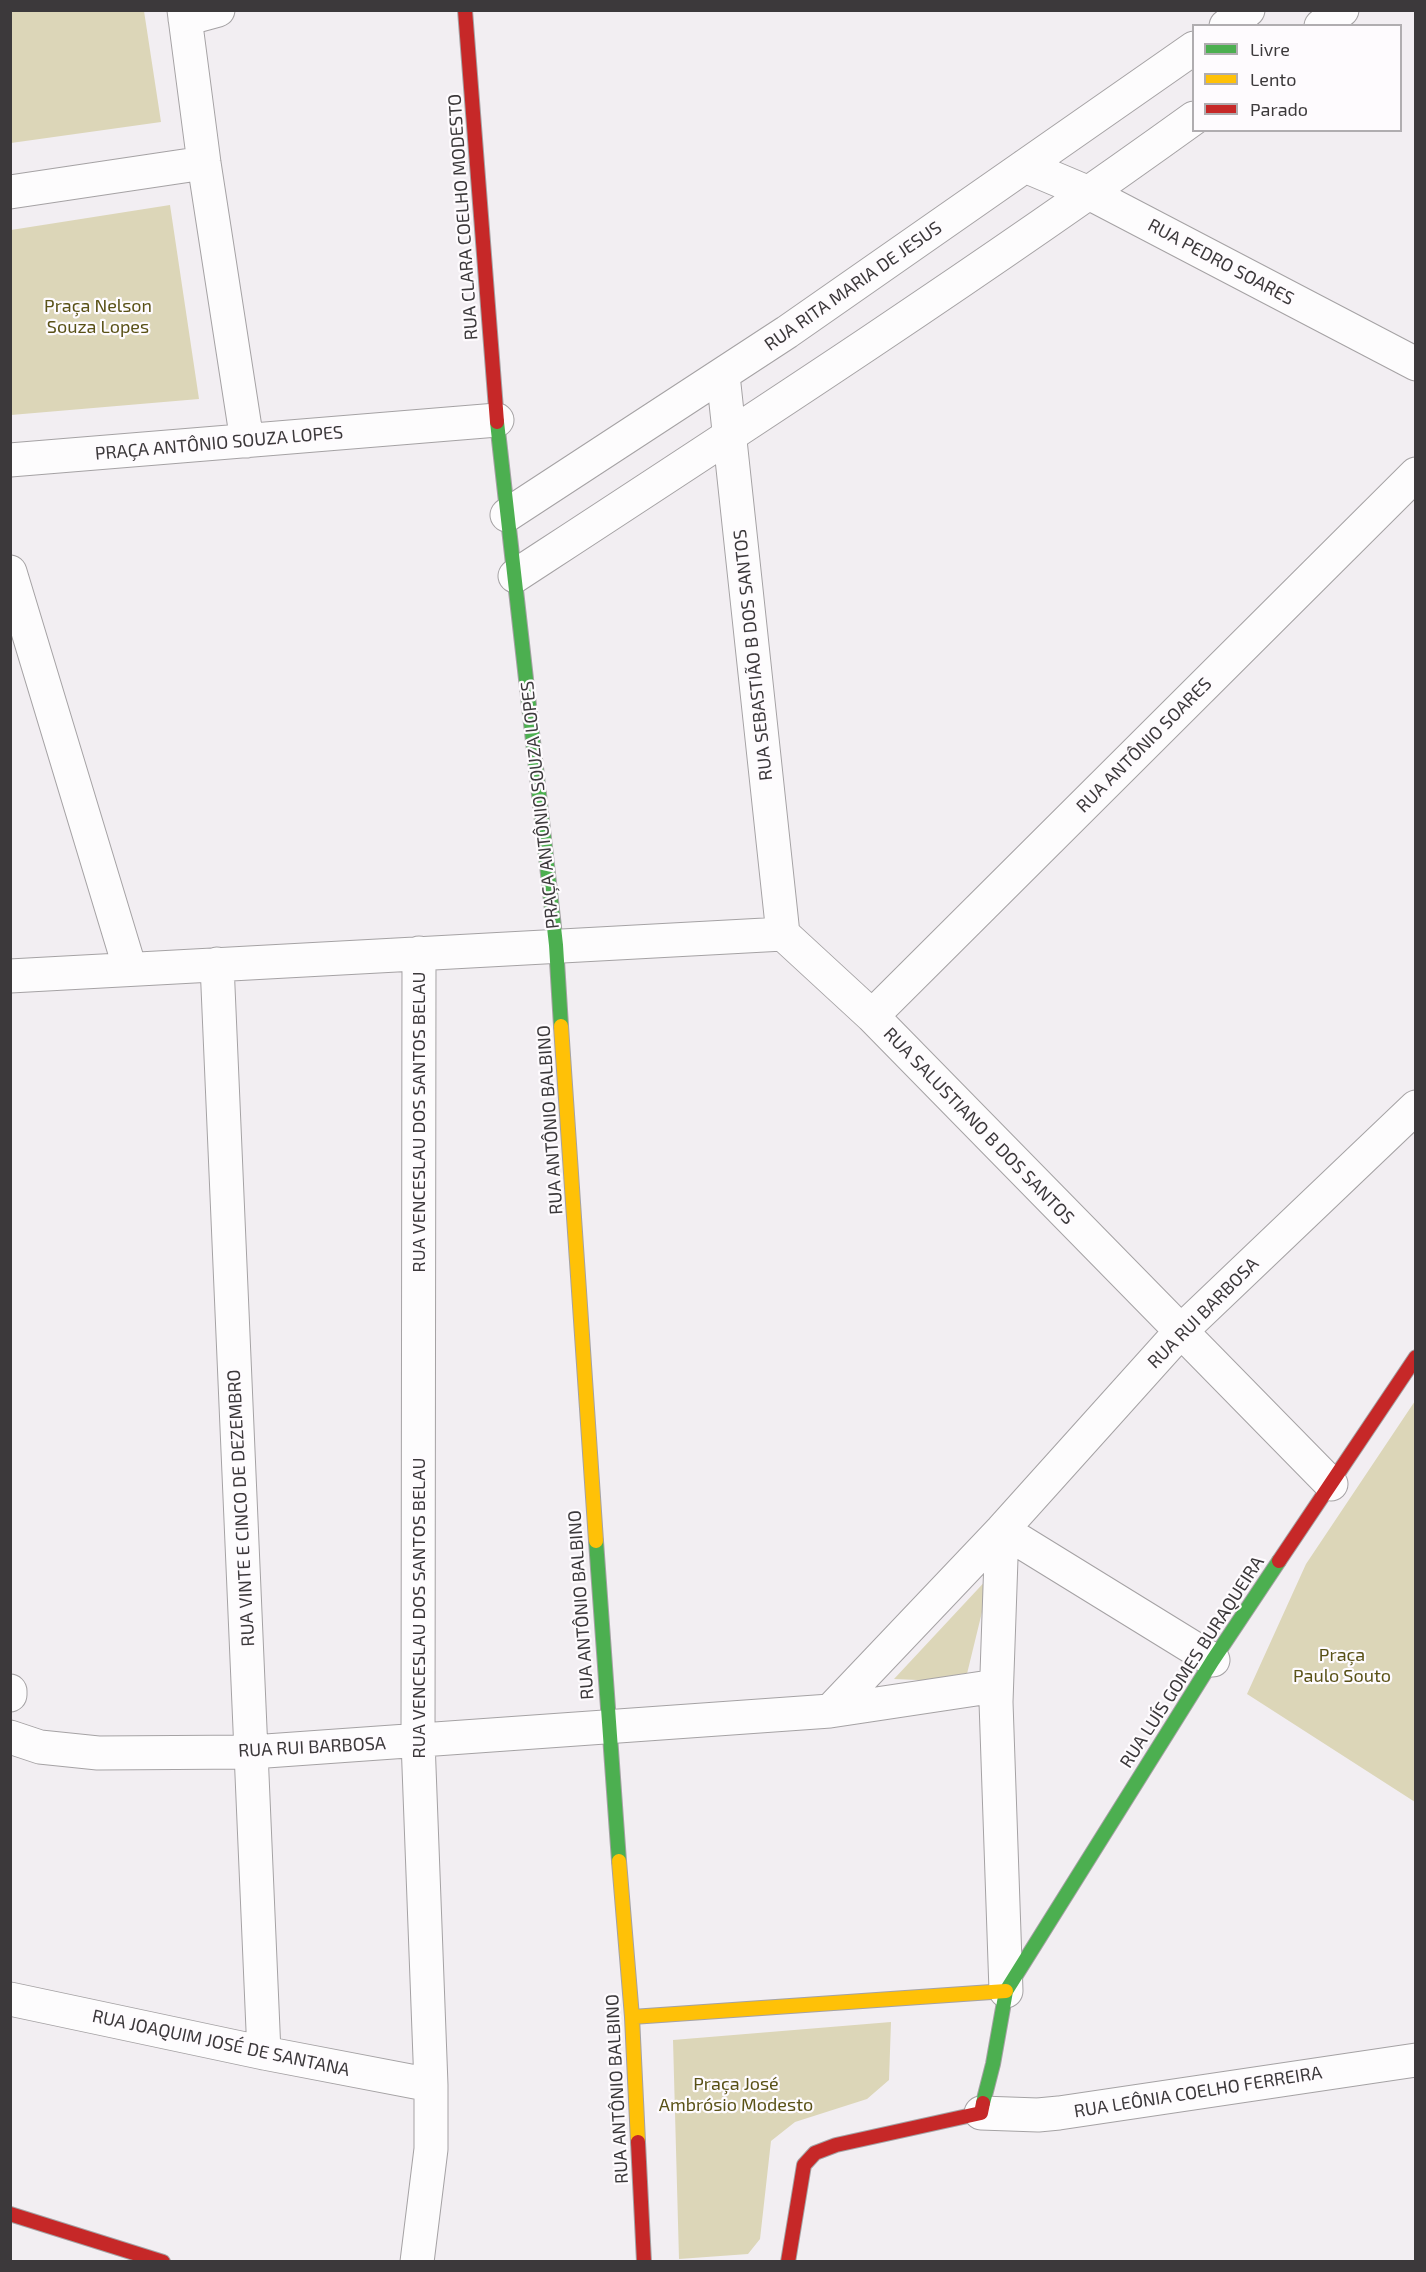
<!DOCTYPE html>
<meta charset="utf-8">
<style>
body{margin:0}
#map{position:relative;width:1426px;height:2272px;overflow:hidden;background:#f2eef2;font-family:"Exo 2",sans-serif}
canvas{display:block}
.frame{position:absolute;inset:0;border:12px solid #3c393b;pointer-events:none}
.legend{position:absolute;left:1192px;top:24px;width:210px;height:108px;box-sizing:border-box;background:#fefbfe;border:2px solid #b0adb0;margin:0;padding:8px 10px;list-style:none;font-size:18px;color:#3c393b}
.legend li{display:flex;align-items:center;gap:12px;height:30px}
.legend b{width:30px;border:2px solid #b0adb0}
</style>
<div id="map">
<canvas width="1426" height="2272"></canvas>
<div class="frame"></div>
<ul class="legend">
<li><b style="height:8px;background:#4caf50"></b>Livre</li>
<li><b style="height:8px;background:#ffc107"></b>Lento</li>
<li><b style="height:8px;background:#c62828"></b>Parado</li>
</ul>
</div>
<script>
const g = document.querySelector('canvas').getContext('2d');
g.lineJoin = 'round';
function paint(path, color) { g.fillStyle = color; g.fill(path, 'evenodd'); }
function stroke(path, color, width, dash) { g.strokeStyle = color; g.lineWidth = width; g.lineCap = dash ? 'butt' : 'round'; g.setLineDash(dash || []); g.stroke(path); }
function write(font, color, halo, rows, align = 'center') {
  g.font = font + ' "Exo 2",sans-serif'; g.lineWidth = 4.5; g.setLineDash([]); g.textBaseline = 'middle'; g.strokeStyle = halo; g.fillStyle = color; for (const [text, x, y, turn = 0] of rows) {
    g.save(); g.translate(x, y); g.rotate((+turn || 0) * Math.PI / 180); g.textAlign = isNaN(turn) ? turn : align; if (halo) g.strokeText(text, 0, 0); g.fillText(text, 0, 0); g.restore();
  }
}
paint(new Path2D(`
 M 10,11 L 144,11 L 161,122 L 11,143 Z
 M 170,205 L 199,399 L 11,415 L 11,230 Z
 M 1415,1401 L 1415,1802 L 1247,1694 L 1306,1564 Z
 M 991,1575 L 965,1682 L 894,1679 Z
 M 891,2022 L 889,2080 L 867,2099 L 795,2122 L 771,2141 L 760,2239 L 748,2254 L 679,2259 L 673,2040 Z`), '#dcd6b8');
const street = new Path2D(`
 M 184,10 L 204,163 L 247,441
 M 185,19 L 218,10
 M 1226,26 L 1248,10
 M 1321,26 L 1342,10
 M 1025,166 L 1089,193 L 1416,364
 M 10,192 L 204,163
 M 723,375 L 783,934
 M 10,460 L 497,420
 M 507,515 L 787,332 L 1194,48
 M 10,572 L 130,969
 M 515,576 C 743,427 972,278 1194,118
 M 217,964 L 264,2053
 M 10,976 L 783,934 L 872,1016 L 1331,1484
 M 872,1016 L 1416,474
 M 1002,1530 L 996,1702 L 1006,1991
 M 1002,1530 L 1213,1660
 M 10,1691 L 10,1695
 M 830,1711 L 1002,1530 L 1181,1331 L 1416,1107
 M 10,1737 L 40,1747 L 98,1753 L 252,1752 L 830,1711 L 996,1686
 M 10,1999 L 264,2053 L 431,2085
 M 981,2113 L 1038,2115 L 1059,2113 L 1416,2060
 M 417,2262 L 431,2149 L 431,2085 L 418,1741 L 419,953`);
const fast = new Path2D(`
 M 497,422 L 556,945 L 561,1026
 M 596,1541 L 619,1861
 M 983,2103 L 993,2064 L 1006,1991 L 1213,1660 L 1279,1561`);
const slow = new Path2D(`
 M 561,1026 L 596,1541
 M 619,1861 L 632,2017 L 638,2142
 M 632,2017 L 1006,1991`);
const jam = new Path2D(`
 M 465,10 L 497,422
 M 1279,1561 L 1416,1357
 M 638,2142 L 644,2262
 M 10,2214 L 163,2262
 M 788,2262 L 804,2165 L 815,2153 L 836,2145 L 981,2113 L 983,2103`);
stroke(street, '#a5a2a4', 35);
stroke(fast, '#a5a2a4', 16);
stroke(slow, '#a5a2a4', 16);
stroke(jam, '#a5a2a4', 16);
stroke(street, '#fdfcfd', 33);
stroke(fast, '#4caf50', 14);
stroke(slow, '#ffc107', 14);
stroke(jam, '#c62828', 14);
write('18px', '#3c393b', '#fefbfe', [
 ["RUA CLARA COELHO MODESTO",463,217,-94],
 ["RUA PEDRO SOARES",1221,262,28],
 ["RUA RITA MARIA DE JESUS",853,286,-35],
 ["PRAÇA ANTÔNIO SOUZA LOPES",219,443,-5],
 ["RUA SEBASTIÃO B DOS SANTOS",753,655,-96],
 ["RUA ANTÔNIO SOARES",1144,745,-45],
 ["PRAÇA ANTÔNIO SOUZA LOPES",540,805,-96],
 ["RUA ANTÔNIO BALBINO",550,1120,-94],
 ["RUA VENCESLAU DOS SANTOS BELAU",419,1122,-90],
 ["RUA SALUSTIANO B DOS SANTOS",979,1126,46],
 ["RUA RUI BARBOSA",1203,1313,-45],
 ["RUA VINTE E CINCO DE DEZEMBRO",241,1508,-93],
 ["RUA ANTÔNIO BALBINO",581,1605,-94],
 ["RUA VENCESLAU DOS SANTOS BELAU",419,1608,-90],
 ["RUA LUÍS GOMES BURAQUEIRA",1192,1662,-57],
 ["RUA RUI BARBOSA",312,1747,-3],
 ["RUA JOAQUIM JOSÉ DE SANTANA",221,2043,12],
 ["RUA ANTÔNIO BALBINO",617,2089,-93],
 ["RUA LEÔNIA COELHO FERREIRA",1198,2092,-9]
]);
write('18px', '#595116', '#fefbfe', [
 ["Praça Nelson",98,306],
 ["Souza Lopes",98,327],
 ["Praça",1342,1655],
 ["Paulo Souto",1342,1676],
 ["Praça José",736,2084],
 ["Ambrósio Modesto",736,2105]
]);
</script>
